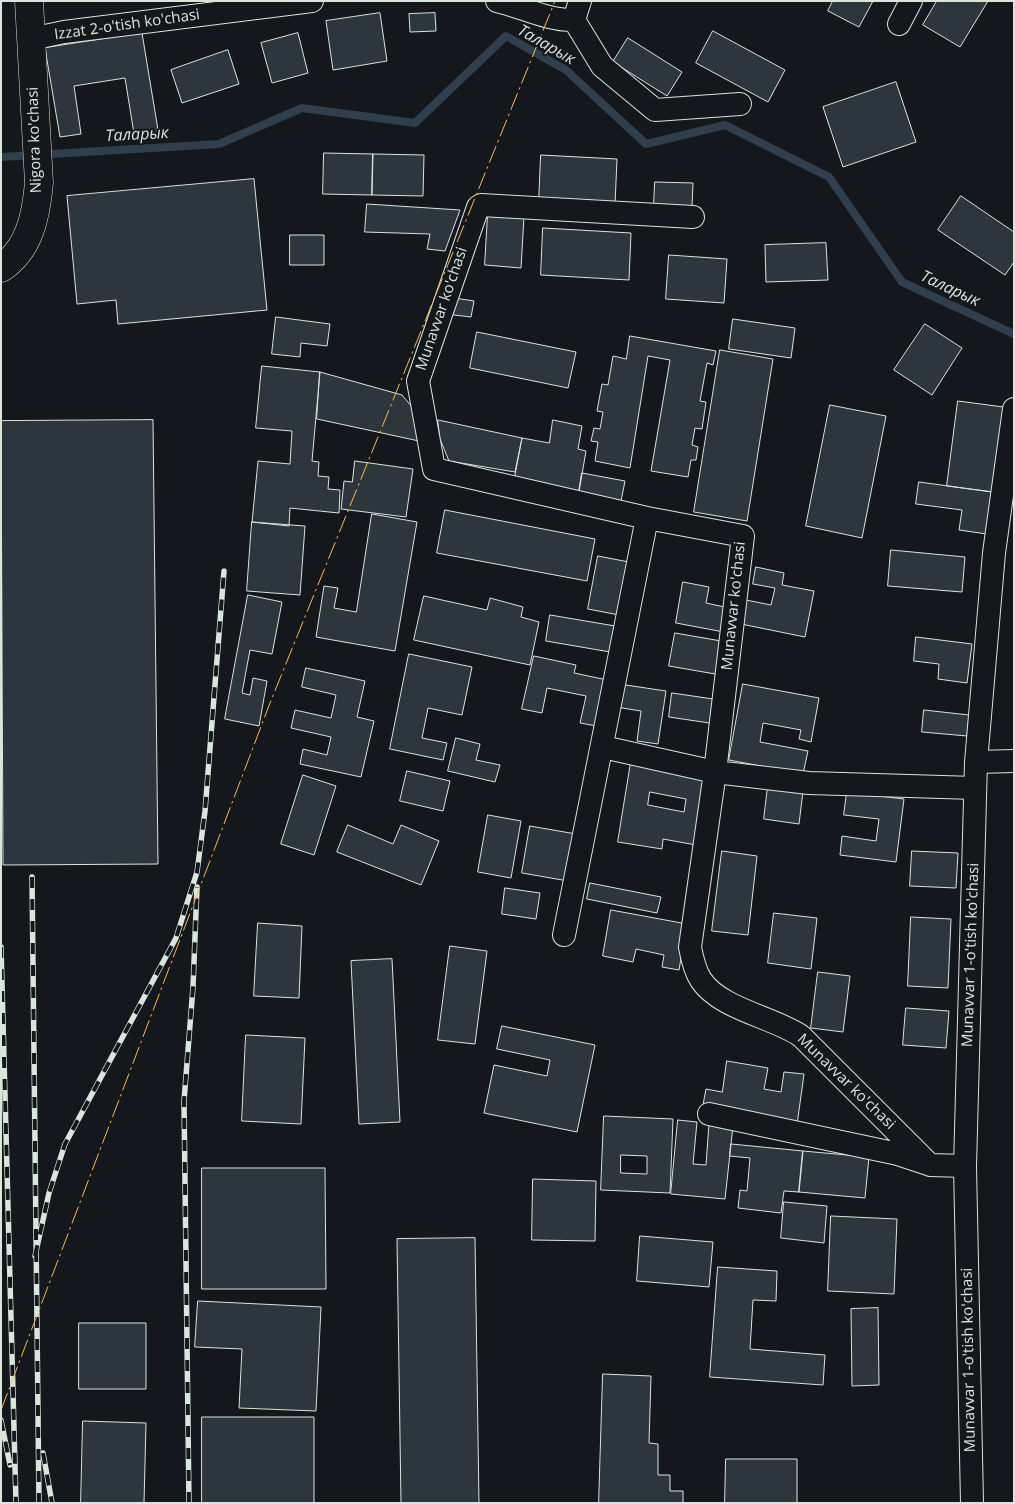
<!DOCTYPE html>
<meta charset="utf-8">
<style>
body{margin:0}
#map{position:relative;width:1015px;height:1504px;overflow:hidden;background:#14181c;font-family:"Open Sans",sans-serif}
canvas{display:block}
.frame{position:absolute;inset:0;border:2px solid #d8e6dc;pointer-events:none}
</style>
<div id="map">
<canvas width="1015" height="1504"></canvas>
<div class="frame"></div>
</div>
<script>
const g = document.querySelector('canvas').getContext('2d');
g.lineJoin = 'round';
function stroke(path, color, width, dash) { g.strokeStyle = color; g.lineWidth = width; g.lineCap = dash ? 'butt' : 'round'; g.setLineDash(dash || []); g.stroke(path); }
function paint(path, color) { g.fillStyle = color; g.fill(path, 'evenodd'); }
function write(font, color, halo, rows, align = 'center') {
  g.font = font + ' "Open Sans",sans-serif'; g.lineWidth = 4; g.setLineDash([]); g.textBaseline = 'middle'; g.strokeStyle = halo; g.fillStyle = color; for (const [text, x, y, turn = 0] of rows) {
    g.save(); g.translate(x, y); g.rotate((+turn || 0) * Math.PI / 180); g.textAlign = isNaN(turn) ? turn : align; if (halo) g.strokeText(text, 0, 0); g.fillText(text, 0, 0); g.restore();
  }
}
stroke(new Path2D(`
 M 1,157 L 219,144 L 302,108 L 415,123 L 506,36 L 566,70 L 646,144 L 725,125 L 829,177 L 902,282 L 1014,334`), '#2f3f4d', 8);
const building = new Path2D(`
 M 833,1 L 873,1 L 859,27 L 828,11 Z
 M 937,1 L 988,1 L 960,47 L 923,25 Z
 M 380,13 L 387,61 L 333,70 L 326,21 Z
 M 435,13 L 436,31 L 410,32 L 409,14 Z
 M 713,31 L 785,70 L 768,102 L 696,63 Z
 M 142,33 L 159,136 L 135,140 L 125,78 L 74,86 L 81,134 L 60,137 L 45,48 Z
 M 298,33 L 308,73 L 272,83 L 261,43 Z
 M 628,38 L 682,72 L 667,96 L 613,62 Z
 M 228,50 L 239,84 L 182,103 L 171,70 Z
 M 896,82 L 916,142 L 843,167 L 823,107 Z
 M 324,153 L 373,154 L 372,195 L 323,194 Z
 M 373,154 L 424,155 L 423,196 L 372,195 Z
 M 541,155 L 617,159 L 615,205 L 539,202 Z
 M 254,179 L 267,310 L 118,324 L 116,300 L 77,304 L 67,196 Z
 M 655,182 L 693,183 L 692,207 L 654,205 Z
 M 961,196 L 1014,232 L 1014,262 L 1005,275 L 938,230 Z
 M 367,204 L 460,210 L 445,251 L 427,249 L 430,234 L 365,232 Z
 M 488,214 L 524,217 L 521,268 L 485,265 Z
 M 543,228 L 631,233 L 629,280 L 541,275 Z
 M 290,235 L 324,235 L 324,265 L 290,265 Z
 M 826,243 L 828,280 L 766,282 L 765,245 Z
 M 669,255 L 727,259 L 724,303 L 666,299 Z
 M 448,297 L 474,301 L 471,317 L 446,314 Z
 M 276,317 L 330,324 L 327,346 L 301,343 L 300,357 L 272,354 Z
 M 733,319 L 795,328 L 791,358 L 729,349 Z
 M 925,324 L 962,348 L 932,395 L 894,370 Z
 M 477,332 L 576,352 L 568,388 L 470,368 Z
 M 630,336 L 716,351 L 713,365 L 707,363 L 700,401 L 706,402 L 702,429 L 695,428 L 692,445 L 698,447 L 696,460 L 691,460 L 688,477 L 651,471 L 670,360 L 648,356 L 630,468 L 595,461 L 598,442 L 591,441 L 594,428 L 600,429 L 603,412 L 597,411 L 602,384 L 608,385 L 613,356 L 626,359 Z
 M 720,350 L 773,359 L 747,521 L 694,512 Z
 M 262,366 L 320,372 L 312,461 L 319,462 L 318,476 L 329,477 L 328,489 L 340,490 L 339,513 L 290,508 L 289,526 L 252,522 L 258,461 L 290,464 L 292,431 L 256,428 Z
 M 320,372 L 402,395 L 412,407 L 419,441 L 317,419 Z
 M 958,401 L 1011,408 L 1000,493 L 947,486 Z
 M 830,405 L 886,416 L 862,538 L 806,526 Z
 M 153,420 L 158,864 L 3,865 L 1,421 Z
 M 438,420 L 522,438 L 515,472 L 449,461 L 440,439 Z
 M 553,420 L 582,426 L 578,449 L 586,451 L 579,492 L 514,480 L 522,438 L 549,443 Z
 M 355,461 L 413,469 L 406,517 L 341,509 L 344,481 L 352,482 Z
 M 582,473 L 625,481 L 621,501 L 579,492 Z
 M 919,482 L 1000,493 L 994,535 L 959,530 L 962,510 L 916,504 Z
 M 445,510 L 595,539 L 587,581 L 437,553 Z
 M 372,514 L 417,522 L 395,651 L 316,637 L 324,586 L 338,588 L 334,608 L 356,612 Z
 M 252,522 L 305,526 L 300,595 L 247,591 Z
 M 891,550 L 965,557 L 962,592 L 888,586 Z
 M 598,556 L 634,563 L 624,616 L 588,609 Z
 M 756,567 L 784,573 L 782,585 L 814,591 L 805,637 L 741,624 L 746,600 L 771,605 L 775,588 L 753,584 Z
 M 683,582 L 709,587 L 706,603 L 729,608 L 724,632 L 676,623 Z
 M 248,595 L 282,602 L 272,654 L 250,650 L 242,693 L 250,695 L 253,678 L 267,681 L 259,726 L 225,719 Z
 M 424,596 L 487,610 L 490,598 L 523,607 L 521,617 L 539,622 L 530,665 L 414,640 Z
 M 550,615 L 621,627 L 616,653 L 546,641 Z
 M 675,633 L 727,642 L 721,675 L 669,666 Z
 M 916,637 L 972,644 L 967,683 L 938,679 L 939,664 L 914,661 Z
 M 409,654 L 472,667 L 462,715 L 428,708 L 422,738 L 447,743 L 443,760 L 390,749 Z
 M 534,656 L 576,665 L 574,673 L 612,681 L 602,727 L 580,723 L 586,696 L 547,688 L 542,713 L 522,709 Z
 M 306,668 L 365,681 L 357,717 L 374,721 L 361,777 L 300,764 L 303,749 L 327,755 L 331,737 L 291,728 L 295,710 L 331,718 L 336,695 L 302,687 Z
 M 619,684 L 666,691 L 658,744 L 637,741 L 641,711 L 616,707 Z
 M 743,684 L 819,698 L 811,742 L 799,739 L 801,730 L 763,723 L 760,742 L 808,751 L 803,774 L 729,760 Z
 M 672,693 L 720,700 L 716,724 L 669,717 Z
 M 924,710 L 969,715 L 967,736 L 922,732 Z
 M 456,738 L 480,744 L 476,760 L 500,765 L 495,782 L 448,771 Z
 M 631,762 L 708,775 L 696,845 L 663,839 L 662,849 L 618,842 ZM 650,792 L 686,799 L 684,812 L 648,805 Z
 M 407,771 L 450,781 L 443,811 L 400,801 Z
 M 303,775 L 336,786 L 314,855 L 281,844 Z
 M 768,786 L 803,791 L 799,824 L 764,819 Z
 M 847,792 L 904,799 L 896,862 L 840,855 L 842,836 L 876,841 L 879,819 L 844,815 Z
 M 488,815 L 521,821 L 511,878 L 478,872 Z
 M 348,825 L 393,844 L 401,825 L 439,841 L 421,885 L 337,852 Z
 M 530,826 L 576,834 L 568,881 L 522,873 Z
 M 722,851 L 757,856 L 748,935 L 712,931 Z
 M 912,851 L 958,853 L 956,888 L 910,886 Z
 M 590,883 L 661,897 L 657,913 L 587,899 Z
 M 505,888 L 540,893 L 536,919 L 502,914 Z
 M 611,910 L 687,924 L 679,970 L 662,967 L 664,955 L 636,949 L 633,962 L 603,956 Z
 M 774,913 L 817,918 L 811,969 L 768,963 Z
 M 911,917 L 951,919 L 948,988 L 908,986 Z
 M 258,923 L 302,926 L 299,998 L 254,996 Z
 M 450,946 L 487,951 L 475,1044 L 438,1040 Z
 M 392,959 L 400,1122 L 359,1124 L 351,961 Z
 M 818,972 L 850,976 L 843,1032 L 811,1028 Z
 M 906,1008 L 949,1011 L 946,1048 L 903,1045 Z
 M 502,1026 L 595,1045 L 577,1132 L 484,1113 L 494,1065 L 547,1076 L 550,1060 L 497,1049 Z
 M 246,1035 L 305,1038 L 301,1124 L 242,1121 Z
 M 727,1061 L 768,1068 L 764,1089 L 781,1092 L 784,1072 L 804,1074 L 797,1125 L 702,1110 L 706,1089 L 722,1092 Z
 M 604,1116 L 673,1119 L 670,1193 L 601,1190 ZM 621,1155 L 647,1156 L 647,1174 L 621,1173 Z
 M 678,1120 L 697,1122 L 693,1164 L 706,1165 L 709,1124 L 733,1126 L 725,1199 L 671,1194 Z
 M 731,1144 L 803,1151 L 799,1192 L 784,1191 L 781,1213 L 738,1208 L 740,1190 L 747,1191 L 750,1158 L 730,1156 Z
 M 803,1151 L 869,1157 L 865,1198 L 799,1192 Z
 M 202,1168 L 325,1168 L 326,1289 L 202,1289 Z
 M 533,1179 L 596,1181 L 595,1241 L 532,1240 Z
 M 784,1202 L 827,1206 L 824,1243 L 781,1238 Z
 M 831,1216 L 897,1219 L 894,1294 L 828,1291 Z
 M 640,1236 L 713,1242 L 709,1287 L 637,1281 Z
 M 475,1238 L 479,1503 L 401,1503 L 397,1239 Z
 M 718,1267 L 777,1271 L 776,1301 L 753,1300 L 750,1349 L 825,1355 L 823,1385 L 710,1377 Z
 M 198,1301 L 321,1307 L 316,1411 L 239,1408 L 242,1349 L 195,1347 Z
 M 878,1308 L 879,1385 L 852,1386 L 851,1309 Z
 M 79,1323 L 146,1323 L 146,1389 L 79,1389 Z
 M 603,1374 L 651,1376 L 649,1443 L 658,1444 L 658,1475 L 670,1475 L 670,1491 L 683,1491 L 683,1503 L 599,1503 Z
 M 202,1417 L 314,1417 L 314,1503 L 202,1503 Z
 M 83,1421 L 146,1423 L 144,1503 L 81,1503 Z
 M 726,1459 L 797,1459 L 797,1503 L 725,1503 Z`);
paint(building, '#2c363c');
stroke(building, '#d8e6dc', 1);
const street = new Path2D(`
 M 497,1 C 522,7 549,21 574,20 L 580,1
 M 574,20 L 602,66 L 655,110 L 740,104
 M 899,24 L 911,1
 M 31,39 L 64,32 L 312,1
 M 693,217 L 481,205 L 478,207 L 418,381 L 434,469 L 647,518 L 743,536 L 715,772 L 690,947 C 692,958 695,971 701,980 C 720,1009 773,1017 801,1036 L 930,1165 L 965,1166
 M 603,747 L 715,772 L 809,783 L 975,788
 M 976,762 L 1014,761
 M 564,935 L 647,518
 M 709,1114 L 898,1154 L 925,1163
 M 972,1503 L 965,1166 L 976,762 L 994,553 L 1014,409`);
const secondary = new Path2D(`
 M 1,268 C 30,249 36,215 39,183 L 29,1`);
stroke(street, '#d8e6dc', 24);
stroke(secondary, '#d8e6dc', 29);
stroke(street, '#14181c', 22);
stroke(secondary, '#14181c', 28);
const rail = new Path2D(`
 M 32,877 L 39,1503
 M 1,947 L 16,1503
 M 35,1256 L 49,1193 L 65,1144 L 176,938 L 197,872 L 205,811 L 224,571
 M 1,1420 L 10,1465
 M 43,1453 L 52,1503
 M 189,1503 L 184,1101 L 193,987 L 197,887`);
stroke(rail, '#d8e6dc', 5.5);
stroke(rail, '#14181c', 4, [11]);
stroke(new Path2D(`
 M 1,1410 L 270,703 L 555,1`), '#ffb74d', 1, [18, 4, 2.5, 4]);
write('15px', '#d8e6dc', '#14181c', [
 ["Izzat 2-o'tish ko'chasi",127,25,-8],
 ["Nigora ko'chasi",35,140,-92],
 ["Munavvar ko'chasi",442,309,-71],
 ["Munavvar ko'chasi",734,606,-84],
 ["Munavvar 1-o'tish ko'chasi",971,955,-88],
 ["Munavvar ko'chasi",846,1082,44],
 ["Munavvar 1-o'tish ko'chasi",969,1360,-91]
]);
write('italic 16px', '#d8e6dc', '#14181c', [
 ["Таларык",546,45,30],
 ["Таларык",137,135,-3],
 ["Таларык",950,289,25]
]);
</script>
